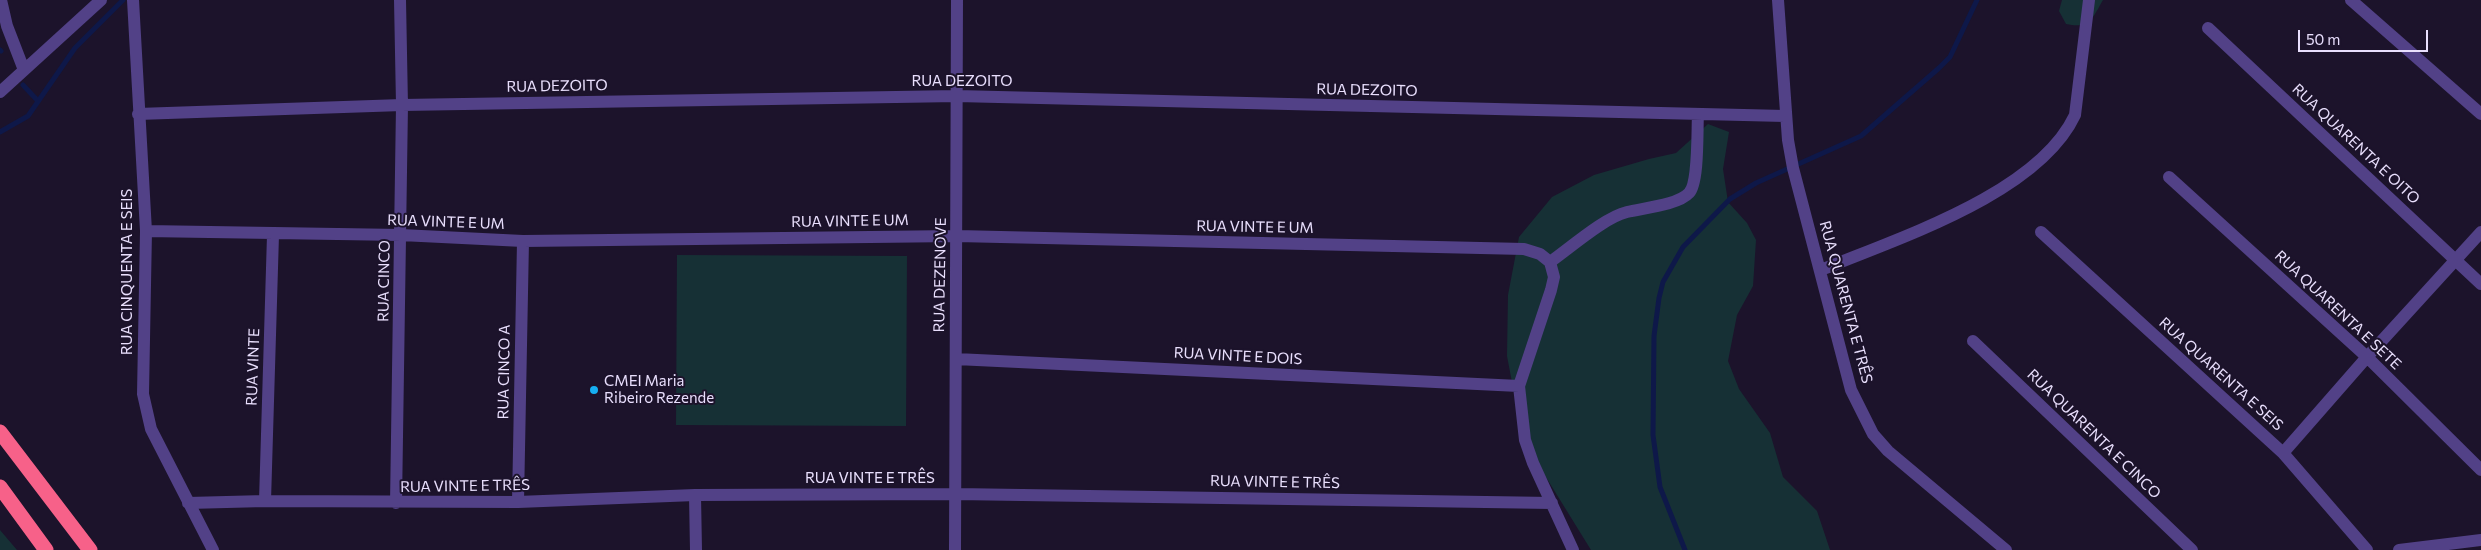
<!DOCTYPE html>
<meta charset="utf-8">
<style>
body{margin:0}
#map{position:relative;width:2481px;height:550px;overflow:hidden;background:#1c132b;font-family:Commissioner,sans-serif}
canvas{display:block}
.scale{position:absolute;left:2298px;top:30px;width:130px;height:22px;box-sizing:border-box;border:2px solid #e9dffd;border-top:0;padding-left:6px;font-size:15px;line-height:18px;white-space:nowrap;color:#e9dffd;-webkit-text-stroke:4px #1c132b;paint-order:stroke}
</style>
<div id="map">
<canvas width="2481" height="550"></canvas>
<div class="scale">50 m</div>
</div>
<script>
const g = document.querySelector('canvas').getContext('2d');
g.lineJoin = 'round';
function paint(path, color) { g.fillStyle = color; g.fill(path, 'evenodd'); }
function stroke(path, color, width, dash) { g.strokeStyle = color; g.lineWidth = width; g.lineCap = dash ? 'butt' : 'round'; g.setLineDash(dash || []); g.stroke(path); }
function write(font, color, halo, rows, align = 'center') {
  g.font = font + ' Commissioner,sans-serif'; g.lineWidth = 4; g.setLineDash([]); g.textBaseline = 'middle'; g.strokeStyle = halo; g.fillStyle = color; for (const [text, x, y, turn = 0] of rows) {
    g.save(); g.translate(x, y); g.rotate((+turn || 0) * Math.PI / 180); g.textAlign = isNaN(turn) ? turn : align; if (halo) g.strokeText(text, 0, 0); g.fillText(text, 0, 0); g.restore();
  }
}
paint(new Path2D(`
 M 2062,0 L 2103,0 C 2092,19 2090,29 2066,24 L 2059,11 Z
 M 1708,124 L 1729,132 L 1723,169 L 1728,202 L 1747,223 L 1756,240 L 1753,286 L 1737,315 L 1728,361 L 1739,389 L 1770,433 L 1783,477 L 1817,511 L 1830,550 L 1591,550 L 1523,440 L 1507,356 L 1508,295 L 1519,237 L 1552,197 L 1594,175 L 1649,159 L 1676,153 Z
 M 677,255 L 907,256 L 906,426 L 676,425 Z
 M 0,530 L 17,550 L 0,550 Z`), '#163035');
stroke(new Path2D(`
 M 0,50 L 1,51
 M 23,85 L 38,101
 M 0,132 L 28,116 L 75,48 L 123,0
 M 1685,550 L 1660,487 L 1653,435 L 1654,336 L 1659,298 L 1663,282 L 1683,247 L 1730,199 L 1756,183 L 1861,136 L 1939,68 L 1950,57 L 1977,0`), '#0e1849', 5);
stroke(new Path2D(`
 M 1,0 L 7,26 L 24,70
 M 133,0 L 146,231 L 143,394 L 151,429 L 213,550
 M 1778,0 L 1788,140 L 1793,168 L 1851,390 L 1873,434 L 1888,451 L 2006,550
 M 2351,0 L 2481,114
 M 2208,28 L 2481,284
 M 0,92 L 101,0
 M 138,114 L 402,105 L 957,96 L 1785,116
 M 2169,177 L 2367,357 L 2481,470
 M 146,231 L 401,235 L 523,241 L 957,236 L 1524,249 L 1540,254 L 1550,262
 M 2041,232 L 2283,453 L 2367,550
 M 1550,262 L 1554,277 L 1551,290 L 1519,386 L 1525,440 L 1533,463 L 1573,550
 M 1550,262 C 1570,248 1605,217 1627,212 C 1643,208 1678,205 1689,193 C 1699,183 1697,130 1698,114
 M 1821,270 C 1898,238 2038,194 2075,115 L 2089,0
 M 1973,341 L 2192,550
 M 956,359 L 1519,386
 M 2283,453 L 2367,357 L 2481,232
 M 695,495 L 696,550
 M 265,501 L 273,235
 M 518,502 L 523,241
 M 188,503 L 265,501 L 518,502 L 695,495 L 956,494 L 1552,503
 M 396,503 L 402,105 L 400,0
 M 955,550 L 957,0
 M 2399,550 L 2481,540`), '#524187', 12);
stroke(new Path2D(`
 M 0,432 L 90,550
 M 0,487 L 46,550`), '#f76189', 15);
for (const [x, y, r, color] of [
 [594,390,5,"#16aff2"]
]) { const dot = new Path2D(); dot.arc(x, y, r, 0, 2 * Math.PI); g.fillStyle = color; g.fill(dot); stroke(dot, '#1c132b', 2); }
write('15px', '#e9dffd', '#1c132b', [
 ["RUA DEZOITO",962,81],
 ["RUA DEZOITO",557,86,-1],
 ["RUA DEZOITO",1367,90,1],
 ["RUA QUARENTA E OITO",2356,144,43],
 ["RUA VINTE E UM",850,221,-1],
 ["RUA VINTE E UM",446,222,2],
 ["RUA VINTE E UM",1255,227,1],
 ["RUA CINQUENTA E SEIS",127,272,-90],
 ["RUA DEZENOVE",940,275,-89],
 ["RUA CINCO",384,281,-89],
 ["RUA QUARENTA E TRÊS",1846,302,75],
 ["RUA QUARENTA E SETE",2338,310,43],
 ["RUA VINTE E DOIS",1238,356,3],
 ["RUA VINTE",253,367,-88],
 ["RUA CINCO A",504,372,-89],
 ["RUA QUARENTA E SEIS",2221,374,42],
 ["RUA QUARENTA E CINCO",2094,434,44],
 ["RUA VINTE E TRÊS",870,478],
 ["RUA VINTE E TRÊS",1275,482,1],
 ["RUA VINTE E TRÊS",465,486,-1]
]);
write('15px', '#e9dffd', '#1c132b', [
 ["CMEI Maria",604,381],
 ["Ribeiro Rezende",604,398]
], 'left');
</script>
